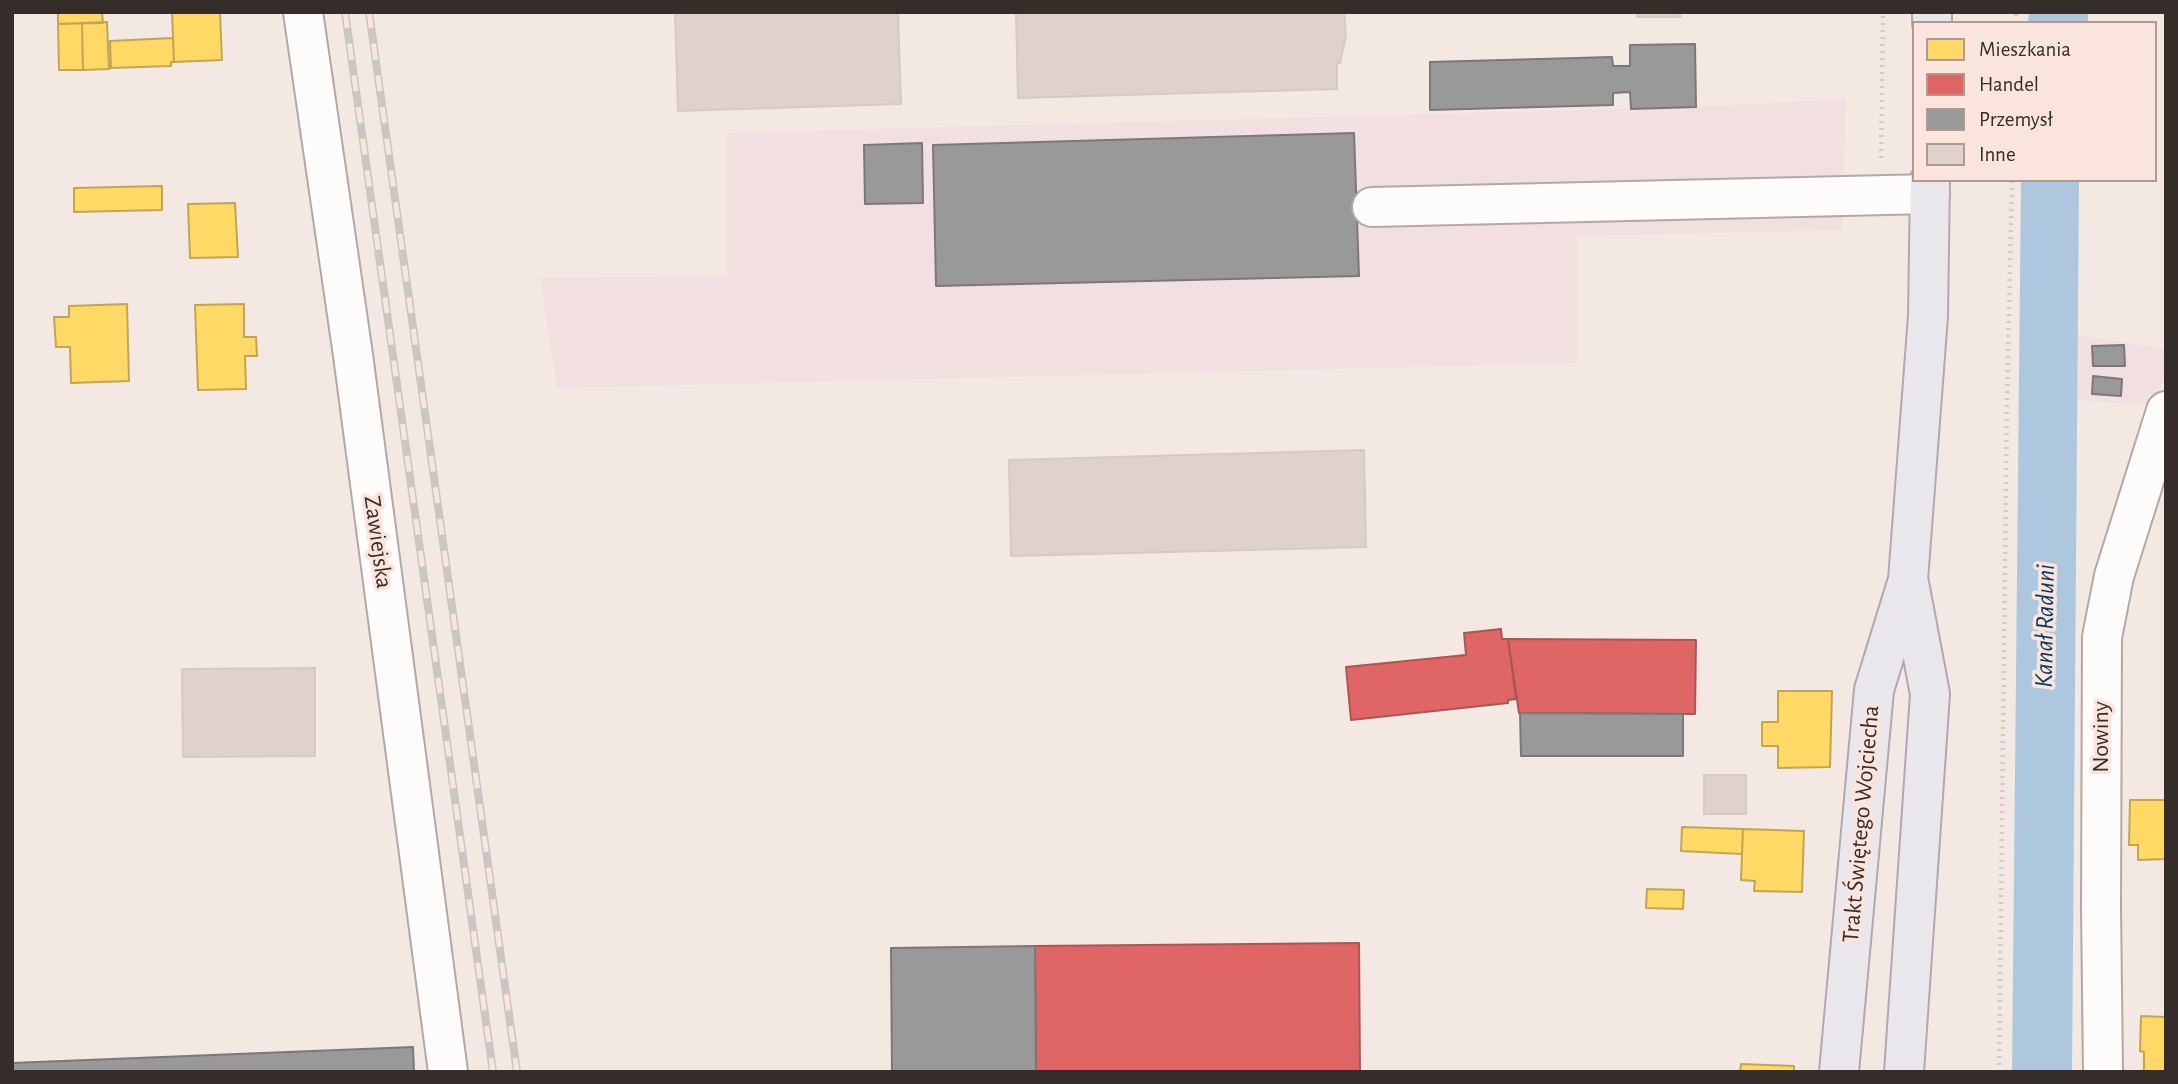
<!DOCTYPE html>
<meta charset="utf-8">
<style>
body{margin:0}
#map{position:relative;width:2178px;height:1084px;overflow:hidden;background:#f4e8e3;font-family:"Alegreya Sans",sans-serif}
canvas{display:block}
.frame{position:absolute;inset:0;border:14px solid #352d29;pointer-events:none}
.legend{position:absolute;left:1912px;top:21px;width:245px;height:161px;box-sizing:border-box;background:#fbe4dc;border:2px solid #ac9b94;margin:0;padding:9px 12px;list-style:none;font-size:21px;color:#352d29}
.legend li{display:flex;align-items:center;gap:14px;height:35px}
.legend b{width:35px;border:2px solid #ac9b94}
</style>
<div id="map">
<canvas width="2178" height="1084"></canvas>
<div class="frame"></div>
<ul class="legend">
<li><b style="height:19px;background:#ffd966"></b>Mieszkania</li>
<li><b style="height:19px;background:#e06666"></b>Handel</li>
<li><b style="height:19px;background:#999"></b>Przemysł</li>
<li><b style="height:19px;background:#e0d1cb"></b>Inne</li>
</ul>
</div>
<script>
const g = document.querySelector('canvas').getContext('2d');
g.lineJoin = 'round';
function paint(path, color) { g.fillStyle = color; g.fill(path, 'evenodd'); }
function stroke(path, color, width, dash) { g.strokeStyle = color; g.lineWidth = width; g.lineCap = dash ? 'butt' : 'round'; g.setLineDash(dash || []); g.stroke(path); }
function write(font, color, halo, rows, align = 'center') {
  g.font = font + ' "Alegreya Sans",sans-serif'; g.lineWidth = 7; g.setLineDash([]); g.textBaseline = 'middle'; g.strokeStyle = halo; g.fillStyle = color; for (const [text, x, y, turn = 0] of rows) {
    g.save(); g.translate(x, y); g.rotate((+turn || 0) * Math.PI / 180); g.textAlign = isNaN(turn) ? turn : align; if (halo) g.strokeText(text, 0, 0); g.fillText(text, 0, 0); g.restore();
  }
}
paint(new Path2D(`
 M 1846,99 L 1842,230 L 1577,236 L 1577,363 L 557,388 L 540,278 L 727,276 L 727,133 L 1696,107 Z
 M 2077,335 L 2166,349 L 2166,373 L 2154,406 L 2077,400 Z`), '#f2dfe2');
paint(new Path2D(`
 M 2029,12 L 2088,12 L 2088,23 L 2028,23 Z
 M 2021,180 L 2079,180 L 2072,1072 L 2012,1072 Z`), '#adc7de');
const homes = new Path2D(`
 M 58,12 L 102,12 L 103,23 L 58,24 Z
 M 172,12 L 220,12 L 222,60 L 174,62 Z
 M 107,22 L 109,69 L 83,70 L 82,23 Z
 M 82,23 L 83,70 L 59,70 L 58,24 Z
 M 173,38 L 174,62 L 171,62 L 171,66 L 111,68 L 110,41 Z
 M 162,186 L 162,210 L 74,212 L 74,188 Z
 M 235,203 L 238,257 L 190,258 L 188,204 Z
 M 127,304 L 129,381 L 71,383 L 70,347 L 56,347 L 54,317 L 69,317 L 69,306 Z
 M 244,304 L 244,337 L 256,337 L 257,356 L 245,356 L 246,389 L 198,390 L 195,305 Z
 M 1778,691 L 1832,691 L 1830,767 L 1778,768 L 1778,746 L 1762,746 L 1762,722 L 1778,722 Z
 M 2130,800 L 2166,800 L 2166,859 L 2138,860 L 2138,845 L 2129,845 Z
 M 1682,827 L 1743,829 L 1742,854 L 1681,851 Z
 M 1743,829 L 1804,831 L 1802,892 L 1754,891 L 1755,881 L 1741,880 Z
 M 1647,889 L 1684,890 L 1683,909 L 1646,908 Z
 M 2141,1016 L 2166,1017 L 2166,1072 L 2144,1072 L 2144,1052 L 2140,1051 Z
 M 1741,1064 L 1794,1066 L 1794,1072 L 1740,1072 Z`);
paint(homes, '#ffd966');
stroke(homes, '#c2a554', 2);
const shops = new Path2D(`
 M 1501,629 L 1502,639 L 1508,639 L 1516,699 L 1508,700 L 1508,703 L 1351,720 L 1346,667 L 1466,655 L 1464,633 Z
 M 1508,639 L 1696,640 L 1695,714 L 1519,713 Z
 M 1359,943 L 1360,1072 L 1036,1072 L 1035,946 Z`);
paint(shops, '#e06666');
stroke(shops, '#ad5554', 2);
const industry = new Path2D(`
 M 1695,44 L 1696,107 L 1631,109 L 1630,92 L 1613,93 L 1613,105 L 1430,110 L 1430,62 L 1612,57 L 1613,66 L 1630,66 L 1630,45 Z
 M 1354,133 L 1359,276 L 936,286 L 933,145 Z
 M 922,143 L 923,203 L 865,204 L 864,145 Z
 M 2124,345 L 2125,366 L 2093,366 L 2092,346 Z
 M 2093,376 L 2122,379 L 2121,396 L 2092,394 Z
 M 1520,713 L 1683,714 L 1683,756 L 1521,756 Z
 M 1035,946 L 1036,1072 L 892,1072 L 891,948 Z
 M 413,1047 L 414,1072 L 12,1072 L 12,1063 Z`);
paint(industry, '#999');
stroke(industry, '#7b7977', 2);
const building = new Path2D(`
 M 675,12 L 898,12 L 901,104 L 678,111 Z
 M 1016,12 L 1344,12 L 1346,36 L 1340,63 L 1337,63 L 1337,89 L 1018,98 Z
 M 1638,12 L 1678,12 L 1681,17 L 1637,17 Z
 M 1364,450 L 1366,547 L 1011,556 L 1009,460 Z
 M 315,668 L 315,756 L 183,757 L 182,669 Z
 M 1704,775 L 1746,775 L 1746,814 L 1704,814 Z`);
paint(building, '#e0d1cb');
stroke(building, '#d4cac6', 2);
const minor = new Path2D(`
 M 303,12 L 353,355 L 448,1072
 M 1372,207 L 1930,194
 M 2103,1072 L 2101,907 L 2102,637 L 2114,576 L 2166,411`);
const major = new Path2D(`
 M 1932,23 L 1932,12
 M 1839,1072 L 1874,690 L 1908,580 L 1928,316 L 1930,180
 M 1904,1072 L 1930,694 L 1909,583`);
stroke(minor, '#b1a9a5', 42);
stroke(major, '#b0a9af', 42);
stroke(new Path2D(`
 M 2015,23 L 2016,12
 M 1881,158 L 1883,12
 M 1999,1072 L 2007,398 L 2012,180`), '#cfcbc9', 4.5, [2, 5]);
stroke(minor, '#fdfcfb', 38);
stroke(major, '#eae7ec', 38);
const rail = new Path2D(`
 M 345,12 L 493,1072
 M 369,12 L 517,1072`);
stroke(rail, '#c9c6c4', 8);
stroke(rail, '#fbe4dc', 5, [16]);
write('24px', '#352d29', '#fbe4dc', [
 ["Zawiejska",378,542,82],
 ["Nowiny",2101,737,-90],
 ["Trakt Świętego Wojciecha",1861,824,-85]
]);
write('italic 26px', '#053b5c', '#fbe4dc', [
 ["Kanał Raduni",2045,626,-89]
]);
</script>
